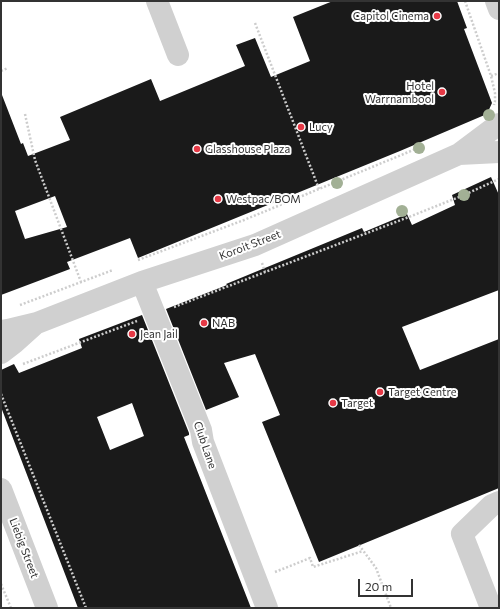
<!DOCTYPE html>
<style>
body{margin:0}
#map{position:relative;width:500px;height:609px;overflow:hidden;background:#fff;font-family:Commissioner,sans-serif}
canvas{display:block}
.frame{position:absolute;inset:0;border:2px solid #333;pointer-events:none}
.scale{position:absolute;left:358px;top:579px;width:55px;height:18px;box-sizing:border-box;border:2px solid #333;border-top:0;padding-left:5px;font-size:12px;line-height:14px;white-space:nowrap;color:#333;-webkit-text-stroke:3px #fff;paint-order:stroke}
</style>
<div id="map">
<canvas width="500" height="609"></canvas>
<div class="frame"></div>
<div class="scale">20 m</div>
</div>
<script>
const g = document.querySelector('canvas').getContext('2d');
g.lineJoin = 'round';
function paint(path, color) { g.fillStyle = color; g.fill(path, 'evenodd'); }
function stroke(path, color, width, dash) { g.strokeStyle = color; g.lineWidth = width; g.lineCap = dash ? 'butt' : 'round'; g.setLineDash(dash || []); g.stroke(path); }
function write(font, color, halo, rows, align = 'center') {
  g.font = font + ' Commissioner,sans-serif'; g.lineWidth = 4; g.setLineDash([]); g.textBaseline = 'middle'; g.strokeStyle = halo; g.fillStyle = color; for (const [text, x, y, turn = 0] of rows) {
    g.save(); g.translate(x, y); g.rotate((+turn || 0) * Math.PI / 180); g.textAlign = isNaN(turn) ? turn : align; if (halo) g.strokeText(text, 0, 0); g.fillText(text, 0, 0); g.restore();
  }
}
paint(new Path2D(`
 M 333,1 L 457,1 L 467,28 L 464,29 L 492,103 L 487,114 L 400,151 L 138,258 L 130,238 L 67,262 L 70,269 L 1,295 L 1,95 L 2,95 L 21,144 L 23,143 L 28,156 L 70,140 L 60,117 L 151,79 L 160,101 L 245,66 L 236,45 L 255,38 L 271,77 L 310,61 L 293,17 ZM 55,196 L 67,227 L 25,239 L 15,211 Z
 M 491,177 L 499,195 L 499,290 L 402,327 L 420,370 L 499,339 L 499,488 L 319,562 L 262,422 L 280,415 L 255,354 L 224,363 L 239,397 L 206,410 L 166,309 L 227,285 L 226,284 L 362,228 L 364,232 L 407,214 L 412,225 L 455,205 L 452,195 Z
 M 142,315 L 189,433 L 189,435 L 184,437 L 251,608 L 78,608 L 1,407 L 1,370 L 14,364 L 19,373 L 82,348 L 79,339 ZM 132,403 L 144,436 L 110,450 L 97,417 Z`), '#1a1a1a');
stroke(new Path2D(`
 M 465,1 L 491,76 L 495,93 L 495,101 L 494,105
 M 255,23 L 319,189
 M 1,71 L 8,68
 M 491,76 L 499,73
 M 25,114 L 35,160 L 81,282
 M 138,260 L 244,220 L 423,146
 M 262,263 L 265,272
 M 20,305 L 113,270
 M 174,307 L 414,215 L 464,195 L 499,179
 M 23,364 L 137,321
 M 1,394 L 86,608
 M 359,545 L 376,568 L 391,608
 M 275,572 L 310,558 L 313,567 L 363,551
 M 1,584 L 11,608`), '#cdcdcd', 2.5, [2, 2]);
stroke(new Path2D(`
 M 157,1 L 178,55
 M 496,1 L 499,9
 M 459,154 L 499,152
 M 142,282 L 201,430 L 203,442 L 267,608
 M 1,331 L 8,330 L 37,323 L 142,282 L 255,245 L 459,154 L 499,124
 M 1,353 L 14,343 L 34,325
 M 1,489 L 47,608
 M 491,608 L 462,534 L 492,505 L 499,502`), '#d0d0d0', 22);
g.fillStyle = '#a2b095';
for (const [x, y] of [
 [489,115],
 [419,148],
 [337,183],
 [464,195],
 [402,211]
]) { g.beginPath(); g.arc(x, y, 6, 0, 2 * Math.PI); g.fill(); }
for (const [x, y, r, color] of [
 [437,16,4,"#e63946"],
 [442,92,4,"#e63946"],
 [301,127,4,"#e63946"],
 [197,149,4,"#e63946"],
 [218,199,4,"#e63946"],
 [204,323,4,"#e63946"],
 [132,334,4,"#e63946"],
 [380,392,4,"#e63946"],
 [333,403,4,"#e63946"]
]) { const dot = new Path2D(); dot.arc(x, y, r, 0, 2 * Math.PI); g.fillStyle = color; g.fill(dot); stroke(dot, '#fff', 1.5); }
write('11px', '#333', '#fff', [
 ["Capitol Cinema",429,16,"right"],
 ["Hotel",434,86,"right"],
 ["Warrnambool",434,99,"right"],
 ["Lucy",309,127],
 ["Glasshouse Plaza",205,149],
 ["Westpac/BOM",226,199],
 ["NAB",212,323],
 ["Jean Jail",140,334],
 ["Target Centre",388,392],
 ["Target",341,403]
], 'left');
write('11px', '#333', '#fff', [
 ["Koroit Street",250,245,-21],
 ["Club Lane",205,445,71],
 ["Liebig Street",24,548,69]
]);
</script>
